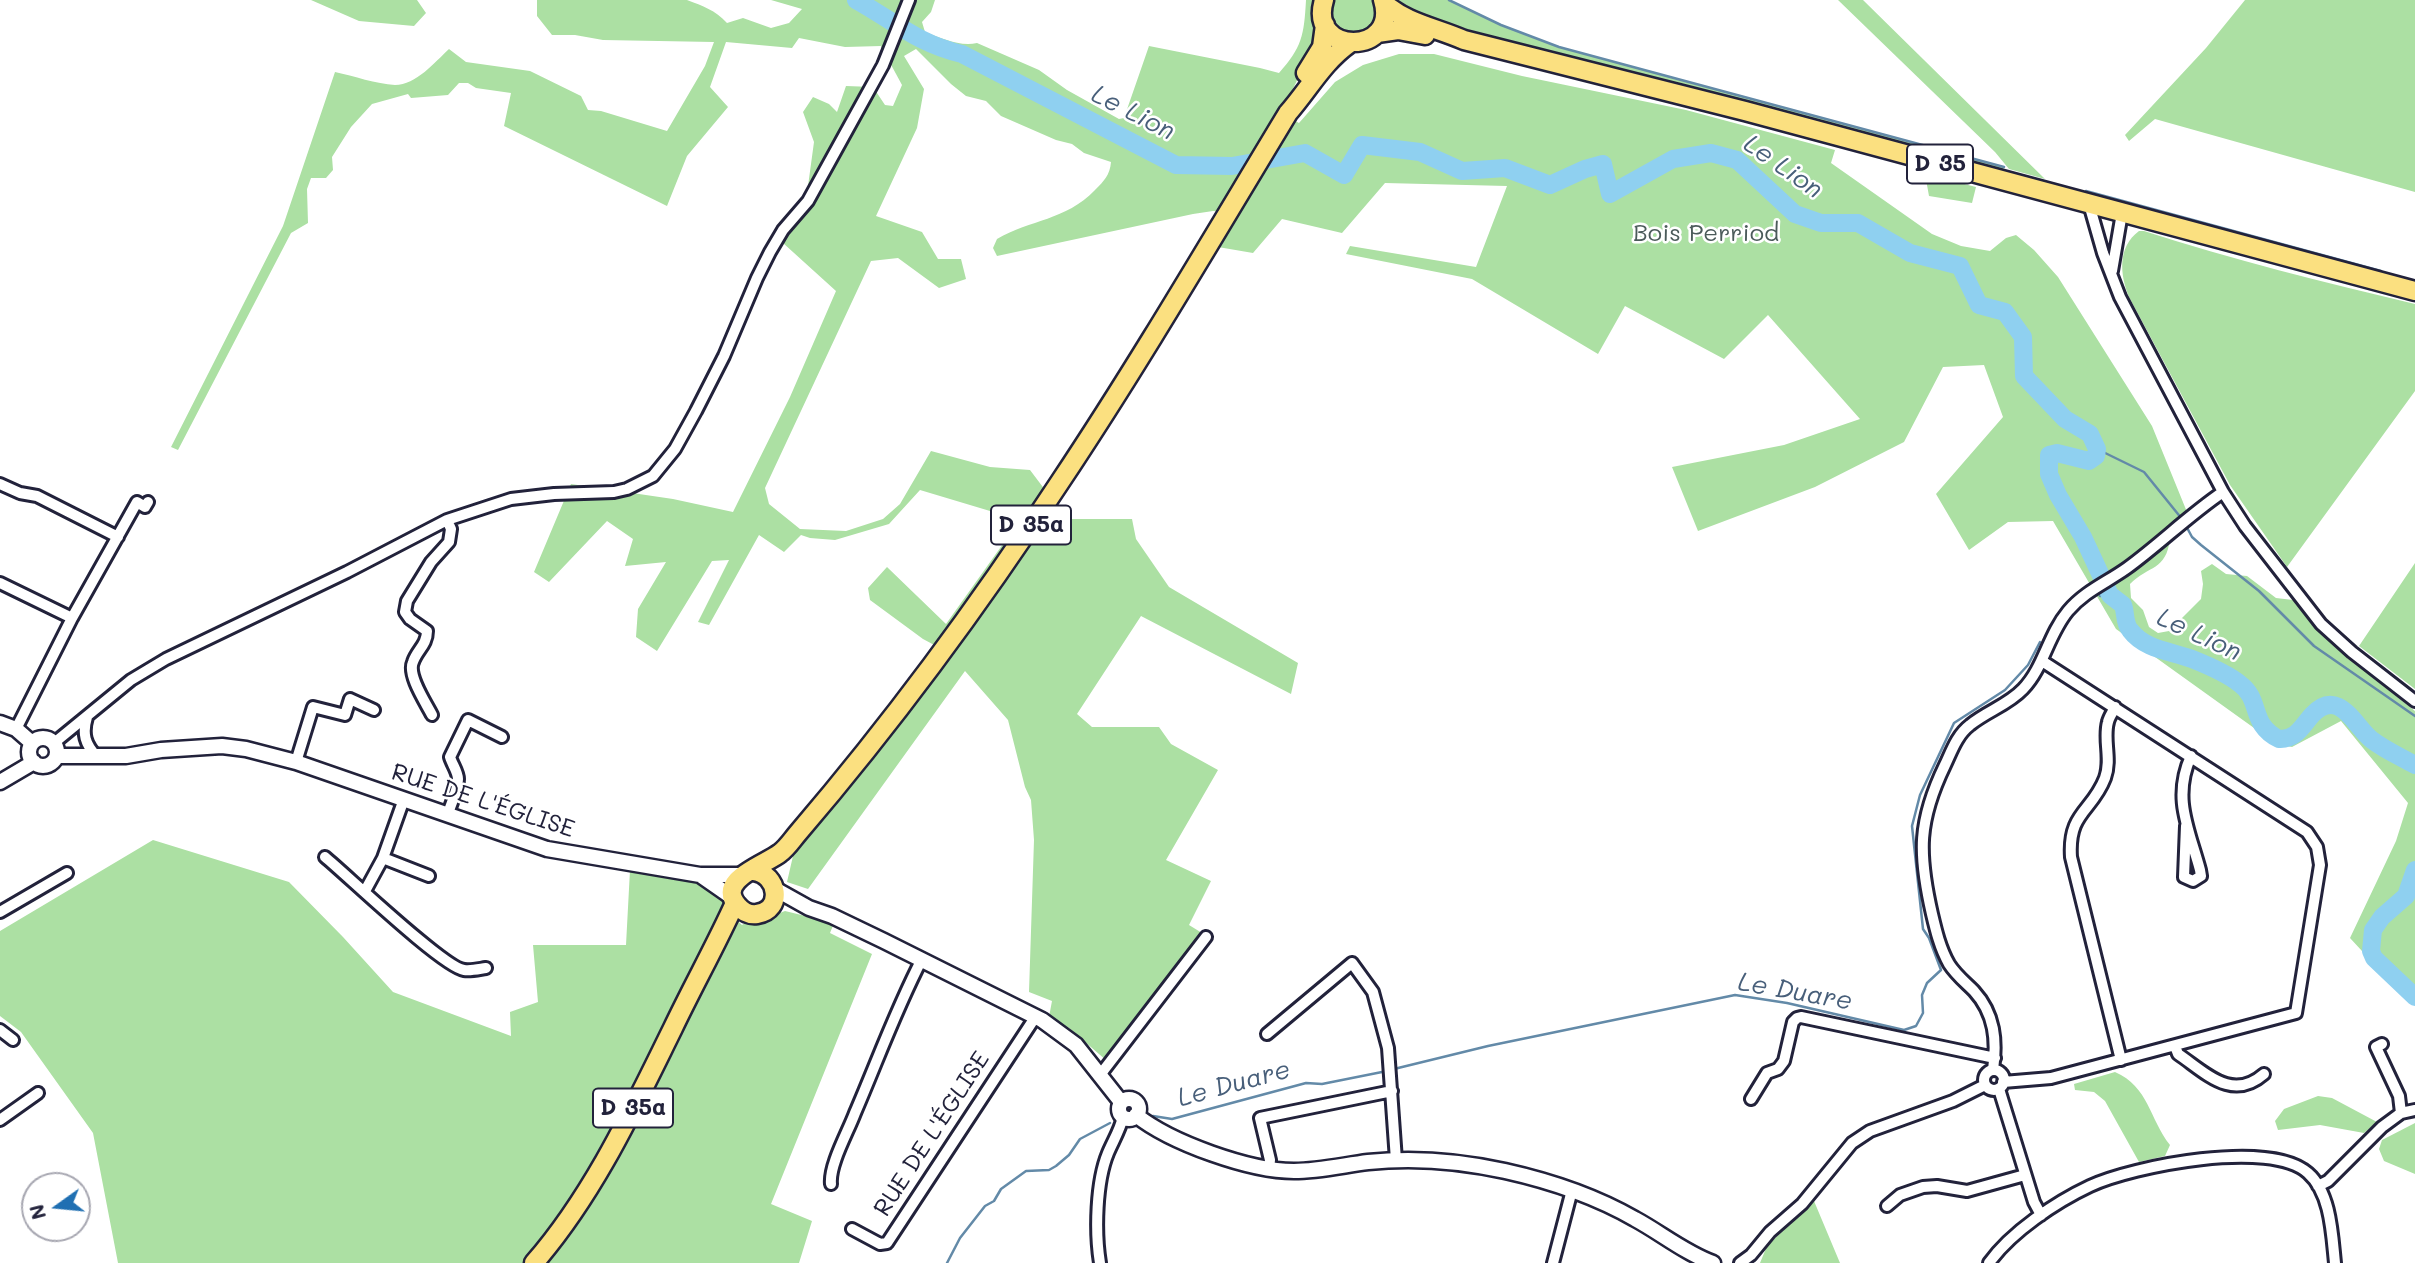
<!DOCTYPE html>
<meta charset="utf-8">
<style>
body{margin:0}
#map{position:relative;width:2415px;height:1263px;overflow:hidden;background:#fff;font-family:Mali,sans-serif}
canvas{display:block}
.north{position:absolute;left:21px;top:1172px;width:70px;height:70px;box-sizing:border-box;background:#fff;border:2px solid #a7a7b1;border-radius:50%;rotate:255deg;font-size:19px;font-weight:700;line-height:28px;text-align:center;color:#22223b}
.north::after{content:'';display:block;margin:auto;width:24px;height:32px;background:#1f6fb2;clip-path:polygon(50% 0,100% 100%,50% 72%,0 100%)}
</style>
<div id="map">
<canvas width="2415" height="1263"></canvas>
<div class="north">N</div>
</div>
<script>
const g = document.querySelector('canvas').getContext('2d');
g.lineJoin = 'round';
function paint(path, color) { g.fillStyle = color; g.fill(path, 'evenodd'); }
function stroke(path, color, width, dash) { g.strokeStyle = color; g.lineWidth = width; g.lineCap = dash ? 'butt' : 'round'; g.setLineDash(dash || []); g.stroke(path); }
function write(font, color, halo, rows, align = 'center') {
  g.font = font + ' Mali,sans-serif'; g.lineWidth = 5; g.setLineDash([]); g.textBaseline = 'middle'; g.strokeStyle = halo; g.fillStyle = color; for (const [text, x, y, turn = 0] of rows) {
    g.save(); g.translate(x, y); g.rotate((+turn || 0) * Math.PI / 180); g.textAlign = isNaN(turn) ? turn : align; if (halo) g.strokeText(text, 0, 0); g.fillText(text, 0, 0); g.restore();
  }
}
paint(new Path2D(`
 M 311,0 L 417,0 L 426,13 L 414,26 L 359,21 Z
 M 537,0 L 687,0 C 703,6 715,10 727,23 L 743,18 L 771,28 L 789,23 L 802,9 L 771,0 L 935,0 L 931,12 L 922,22 L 925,32 C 941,38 960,47 977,43 L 1039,70 L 1067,90 L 1119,119 L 1124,118 L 1149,46 L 1260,68 L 1279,73 C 1302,47 1304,36 1306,0 L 1316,0 C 1313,15 1319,28 1316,42 L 1281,113 L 1299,123 L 1335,82 L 1363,65 L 1399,54 L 1434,54 L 1522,76 L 1686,110 L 1835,150 L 1831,163 L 1932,234 L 1961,246 L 1990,251 L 2006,238 L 2016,235 L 2034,250 L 2058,277 L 2152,426 L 2187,512 L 2195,520 L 2170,539 C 2166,571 2149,565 2130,584 L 2131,598 L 2143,610 L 2149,627 L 2158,633 L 2169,631 L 2201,599 L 2203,584 L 2201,571 L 2212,564 L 2226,574 L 2247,576 L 2276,598 L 2293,600 C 2328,643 2371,676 2415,711 L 2415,1005 L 2397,989 L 2350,938 L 2396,841 L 2408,803 L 2341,721 L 2292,747 L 2277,744 L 2268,738 L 2116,629 L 2053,521 L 2008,522 L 1969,550 L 1936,494 L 2003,417 L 1984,365 L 1943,367 L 1904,442 L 1815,487 L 1698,531 L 1672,467 L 1784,445 L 1860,419 L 1768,315 L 1724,359 L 1625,306 L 1598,354 L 1472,279 L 1346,254 L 1350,246 L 1476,267 L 1507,186 L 1385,183 L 1342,233 L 1282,219 L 1253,253 L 1218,247 L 1238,213 L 1213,211 L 1193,214 L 997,256 L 993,248 L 997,239 C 1031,219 1065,221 1095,190 C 1104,181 1110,175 1111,162 L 1084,153 L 1072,144 L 1056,140 L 1001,116 L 986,101 L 966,96 L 951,84 L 916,49 L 904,56 L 924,89 L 917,128 L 876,216 L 922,232 L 938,259 L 961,259 L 966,279 L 939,288 L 898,258 L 871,261 L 765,488 L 769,504 L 800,529 L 846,531 L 883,519 L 900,504 L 931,451 L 990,467 L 1030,470 L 1067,519 L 1132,519 L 1136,539 L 1169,587 L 1298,663 L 1291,694 L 1141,616 L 1077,714 L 1092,727 L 1159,727 L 1171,744 L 1218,770 L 1166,860 L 1211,881 L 1189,925 L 1202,933 L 1128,1038 L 1107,1061 L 1069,1028 L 1049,1017 L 1052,1001 L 1029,992 L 1034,840 L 1031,800 L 1025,787 L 1008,720 L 965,671 L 808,889 L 787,882 L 793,856 L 953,655 L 923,639 L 870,600 L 868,588 L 887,567 L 946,624 L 1020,520 L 920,490 L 889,524 L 835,540 L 810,538 L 801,535 L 784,552 L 759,535 L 709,625 L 698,622 L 729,560 L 712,561 L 657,651 L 636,637 L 638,609 L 666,562 L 625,566 L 633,539 L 607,521 L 549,582 L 534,572 L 571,484 L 673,499 L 733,512 L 790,397 L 836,291 L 783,243 L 805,208 L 814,142 L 803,112 L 813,97 L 829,104 L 837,112 L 846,86 L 873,87 L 885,105 L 893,106 L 902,85 L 889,61 L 882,59 L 881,46 L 845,47 L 799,38 L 792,48 L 726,42 L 710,87 L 728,107 L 687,156 L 667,206 L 504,126 L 511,93 L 476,88 L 468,83 L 459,83 L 448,95 L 411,98 L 408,94 L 372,104 L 351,127 L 332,157 L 333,170 L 326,178 L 311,178 L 307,189 L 308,223 L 291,233 L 178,450 L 171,447 L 283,226 L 335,72 C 354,76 376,84 395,85 C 416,85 435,62 449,49 L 466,62 L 530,71 L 581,96 L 588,110 L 601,111 L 667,131 L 705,66 L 714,42 L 603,40 L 575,35 L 552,35 L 537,16 Z
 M 1334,0 L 1374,0 C 1383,28 1365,36 1341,31 L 1331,17 Z
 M 1394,0 L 1449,0 L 1501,25 L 1559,47 L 2004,167 L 2002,171 L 1428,19 L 1404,10 Z
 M 1838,0 L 1863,0 L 2045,179 L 2009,169 L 1995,152 Z
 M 2245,0 L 2415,0 L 2415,192 L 2155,119 L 2129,141 L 2125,135 L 2206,48 Z
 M 1925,174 L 1976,187 L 1972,203 L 1929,196 Z
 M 2139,231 L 2144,231 C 2233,260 2324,282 2415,304 L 2415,391 L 2287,567 L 2230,485 L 2129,297 C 2120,275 2117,247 2139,231 Z
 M 2415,563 L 2415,689 L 2359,646 Z
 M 153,840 L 289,882 L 343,937 L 393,992 L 511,1036 L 510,1012 L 538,1002 L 533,945 L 626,945 L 630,870 L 672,876 L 712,888 L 728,904 L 728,912 L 742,925 L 750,920 L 764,919 L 785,911 L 834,923 L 830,933 L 872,954 L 771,1204 L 812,1221 L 799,1263 L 118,1263 L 93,1133 L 21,1032 L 0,1016 L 0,931 Z
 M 2115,1072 C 2149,1087 2149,1118 2170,1145 L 2165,1156 L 2139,1162 L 2105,1101 L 2094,1092 L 2075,1090 L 2074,1084 Z
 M 2318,1096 L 2332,1098 L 2377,1122 L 2364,1133 L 2320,1125 L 2278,1130 L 2275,1121 L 2284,1109 Z
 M 2415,1123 L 2415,1174 L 2384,1161 L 2379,1149 L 2382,1140 Z
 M 1814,1201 L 1840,1263 L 1760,1263 L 1767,1246 Z`), '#ace0a3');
stroke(new Path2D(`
 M 1449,0 L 1501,25 L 1559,47 L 2004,167
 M 2086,191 L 2381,271
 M 2097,449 L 2144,472 L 2182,519
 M 2185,524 L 2192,537 L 2201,545 L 2259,591 L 2314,646 L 2415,716
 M 2100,596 L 2110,595
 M 1394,1069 L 1488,1046 L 1735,995 L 1787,1003 L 1904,1030 L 1916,1026 L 1923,1013 L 1922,995 L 1927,983 L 1941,970 L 1929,938 L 1923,929 L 1912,826 L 1920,795 L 1954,723 L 2005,690 L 2028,665 L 2040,642
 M 1153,1116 L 1172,1119 L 1306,1083 L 1322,1084 L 1387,1071
 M 947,1263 L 960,1238 L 985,1206 L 994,1201 L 1001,1189 L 1026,1171 L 1049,1170 L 1056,1166 L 1069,1155 L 1080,1139 L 1110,1123`), '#638aa8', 2.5);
stroke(new Path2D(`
 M 856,0 C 894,21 918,44 962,54 L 1176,165 L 1232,166 L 1305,153 L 1344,175 L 1362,145 L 1420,152 L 1462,171 L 1505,168 L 1550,185 L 1585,169 L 1603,164 L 1610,194 L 1673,159 L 1711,153 L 1737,160 L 1795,214 L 1821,223 L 1858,223 L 1910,253 L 1960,266 L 1979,305 L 2005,312 L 2023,337 L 2024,376 L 2065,419 L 2090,434 L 2097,449 L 2096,456 L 2089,461 L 2057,453 L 2049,455 L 2049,474 L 2058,495 L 2083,537 L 2110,595 L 2123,605 C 2126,613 2124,623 2130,630 C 2145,650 2171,651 2192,659 C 2207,665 2228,674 2240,684 C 2262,700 2249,724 2279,739 C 2296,740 2302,726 2312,715 C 2339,686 2355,727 2372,740 C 2385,750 2401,757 2415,765
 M 2415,870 L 2406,896 L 2382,917 L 2373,930 L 2371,951 L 2374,958 L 2415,997`), '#8fd0f0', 18);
const minor = new Path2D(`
 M 2089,204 L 2103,253 L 2120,297 L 2223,492 L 2245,526 L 2321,624 L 2352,652 L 2415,701
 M 2112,271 L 2122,213
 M 0,484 L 20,493 L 37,496 L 118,537
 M 0,583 L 72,618
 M 2115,707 C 2113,712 2109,717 2108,722 C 2103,740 2112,759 2105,778 C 2092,812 2068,812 2071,857 L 2121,1060
 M 432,715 C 426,703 407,675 413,662 C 417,650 427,645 427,631 L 410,619 L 405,612 L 407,601 L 431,562 L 449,542 L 451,529 L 447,520
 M 87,717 C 82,734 85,744 97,757
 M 16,729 L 72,618 L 137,502 L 145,507 L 148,502
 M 54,743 L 131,680 L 166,659 L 347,572 L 447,520 L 511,499 L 554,494 L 614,492 L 627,489 L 653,476 L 675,449 L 696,411 L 724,356 L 757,278 L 770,252 L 783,230 L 808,201 L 883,65 L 909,0
 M 296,762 L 313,707 L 345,715 L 350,699 L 374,710
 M 448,814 C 451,803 458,790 458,779 C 458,772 452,764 450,757 L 468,720 L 502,737
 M 2186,826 L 2184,877 L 2193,881 L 2201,876 L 2200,870 C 2189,829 2172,798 2191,756
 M 325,857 C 348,876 443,967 464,970 C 471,971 479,969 486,968
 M 383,858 L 429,876
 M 365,891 L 383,858 L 404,799
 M 0,912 L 67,873
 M 0,1030 L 13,1040
 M 1267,1034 L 1352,963 L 1373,992 L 1388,1048 L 1396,1160
 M 2382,1044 L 2376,1047 L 2399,1096 L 2401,1113
 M 2175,1046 L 2178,1054 C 2206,1073 2232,1102 2264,1074
 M 1993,1070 C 1997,1041 1995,1014 1974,991 C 1965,982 1956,975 1949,964 C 1940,948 1936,931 1932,914 C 1918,853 1918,821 1945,765 C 1952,750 1957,735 1970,725 C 1987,711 2008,705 2023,689 C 2044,667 2048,635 2068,611 C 2085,591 2106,583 2127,568 C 2160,544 2189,515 2223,492
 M1984 1080a10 10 0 1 1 20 0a10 10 0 1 1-20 0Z
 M 1100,1075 L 1206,937
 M 2003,1082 L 2051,1078 L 2296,1013 L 2320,865 L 2317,847 L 2307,832 L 2042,661
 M 1999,1089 L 2034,1202 L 2041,1215
 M 1751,1099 L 1767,1073 L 1778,1069 L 1784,1061 L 1793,1022 L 1797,1018 L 1801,1017 L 1995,1058
 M 0,1120 L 38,1093
 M 1269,1169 L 1270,1160 L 1260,1118 L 1392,1091
 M 831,1184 C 829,1165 848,1132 855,1113 C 877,1062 896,1009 922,959
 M 2318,1186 L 2328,1181 L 2382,1127 L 2401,1113 L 2415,1110
 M 1887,1206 L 1900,1195 L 1923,1187 L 1937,1186 L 1967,1191 L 2025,1175
 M 852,1229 L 880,1244 L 887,1243 L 1036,1016
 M 1100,1263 C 1095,1232 1096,1182 1108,1153 C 1113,1141 1120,1130 1123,1117
 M 1553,1263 L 1572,1190
 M 1740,1263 L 1751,1255 L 1770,1232 L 1802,1204 L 1852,1143 L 1870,1131 L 1953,1101 L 1985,1085
 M 1989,1263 C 2011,1232 2056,1202 2090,1186 C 2133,1166 2270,1139 2308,1173 C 2331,1193 2332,1235 2335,1263`);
const tertiary = new Path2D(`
 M 0,723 L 16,729 L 32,743
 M29 752a14 14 0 1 1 28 0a14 14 0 1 1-28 0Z
 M 57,756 L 126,756 L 161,750 L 222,746 L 246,749 L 296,762 L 547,849 L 700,875 L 741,875
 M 0,782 L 34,762
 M 700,875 L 733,898
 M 775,889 L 809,908 L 832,916 L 884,941 L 1042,1020 L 1076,1045 L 1121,1102
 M1119 1109a10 10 0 1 1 20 0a10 10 0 1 1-20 0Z
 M 1136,1115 C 1171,1143 1250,1171 1294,1171 C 1319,1171 1344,1165 1368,1162 C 1415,1157 1460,1161 1505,1171 C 1550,1181 1595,1196 1635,1219 C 1661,1233 1685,1253 1713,1263`);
const primary = new Path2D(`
 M 1324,0 C 1307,56 1400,56 1383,0
 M 1384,3 C 1406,23 1437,28 1464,40 L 1745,111 L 2415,291
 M 1377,33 L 1398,30 L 1425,35
 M 1306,73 L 1322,47 L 1325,25
 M 754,871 C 778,874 784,910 757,914 C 750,915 743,912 738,906 C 714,880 765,865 780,853 C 787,848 792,840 798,833 C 893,722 980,604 1060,482 C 1140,362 1213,237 1288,113 C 1309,89 1323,62 1350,43
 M 534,1263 C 594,1194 633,1109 673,1028 C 693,986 716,945 735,903`);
stroke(minor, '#22223b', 16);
stroke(tertiary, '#22223b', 19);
stroke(primary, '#22223b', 23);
stroke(minor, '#fff', 10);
stroke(tertiary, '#fff', 14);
stroke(primary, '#fbe080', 18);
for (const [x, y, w] of [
 [1940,164,66],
 [1031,525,80],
 [633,1108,80]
]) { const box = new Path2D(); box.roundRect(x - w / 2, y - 19.5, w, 39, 5); g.fillStyle = '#fff'; g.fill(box); stroke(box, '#22223b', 2); }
write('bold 23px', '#22223b', null, [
 ["D 35",1940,164],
 ["D 35a",1031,525],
 ["D 35a",633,1108]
]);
write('24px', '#4b5b5a', '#fff', [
 ["Bois Perriod",1706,234]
]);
write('24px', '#22223b', '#fff', [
 ["RUE DE L'ÉGLISE",483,801,18],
 ["RUE DE L'ÉGLISE",932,1134,-57]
]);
write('italic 26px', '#485f7a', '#fff', [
 ["Le Lion",1133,113,27],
 ["Le Lion",1783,167,35],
 ["Le Lion",2199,635,25],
 ["Le Duare",1795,992,10],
 ["Le Duare",1234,1084,-15]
]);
</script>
